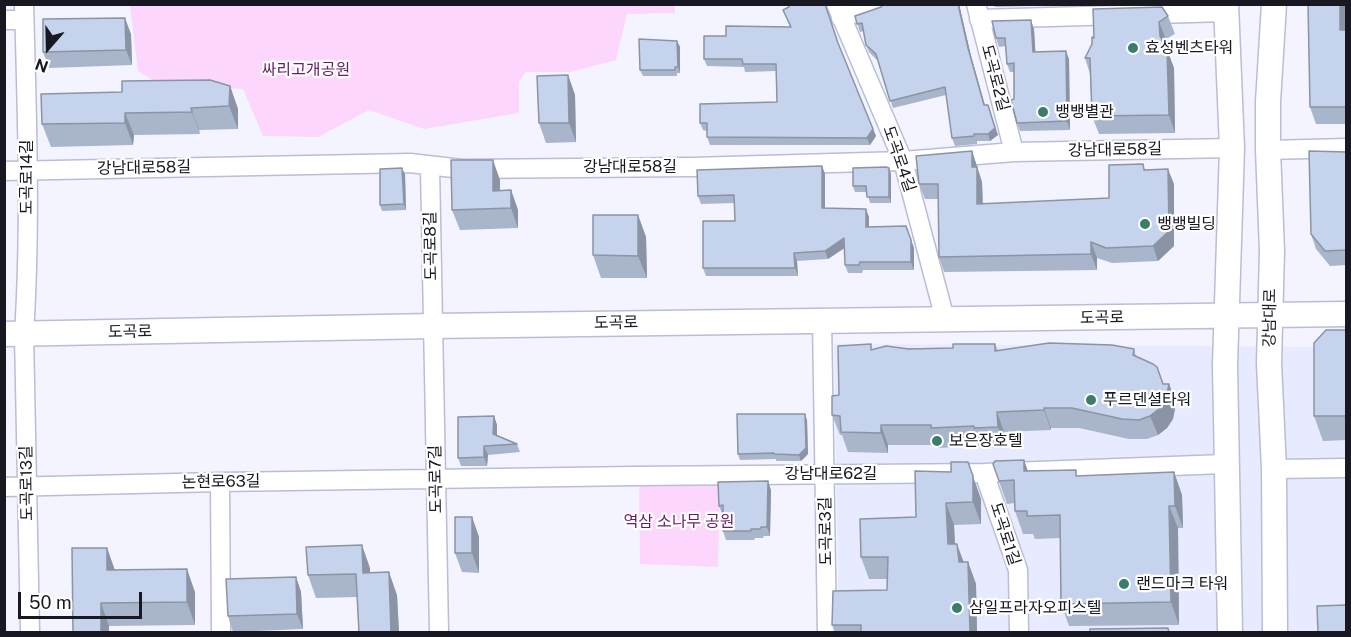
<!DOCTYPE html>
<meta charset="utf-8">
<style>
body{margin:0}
#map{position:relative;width:1351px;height:637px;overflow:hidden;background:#f3f4ff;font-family:"Public Sans",sans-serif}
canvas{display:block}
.frame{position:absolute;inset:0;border:6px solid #171821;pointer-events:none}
.north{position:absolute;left:18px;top:18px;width:60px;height:60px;-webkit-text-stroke:4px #fff;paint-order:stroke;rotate:200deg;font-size:16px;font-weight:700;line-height:24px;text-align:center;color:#171821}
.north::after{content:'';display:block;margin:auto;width:21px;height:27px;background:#171821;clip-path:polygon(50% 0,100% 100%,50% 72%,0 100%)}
.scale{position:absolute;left:18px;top:592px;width:124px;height:27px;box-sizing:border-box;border:3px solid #171821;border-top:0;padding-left:8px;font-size:18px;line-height:21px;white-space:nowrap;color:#171821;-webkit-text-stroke:4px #fff;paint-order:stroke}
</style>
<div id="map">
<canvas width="1351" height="637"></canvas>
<div class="frame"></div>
<div class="north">N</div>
<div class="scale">50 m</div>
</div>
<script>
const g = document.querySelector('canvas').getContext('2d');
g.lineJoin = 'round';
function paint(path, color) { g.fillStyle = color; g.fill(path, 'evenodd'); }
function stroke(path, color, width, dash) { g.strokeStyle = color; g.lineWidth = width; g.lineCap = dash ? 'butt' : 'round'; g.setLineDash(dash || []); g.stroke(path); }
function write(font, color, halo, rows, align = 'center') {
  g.font = font + ' "Public Sans","Noto Sans KR",sans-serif'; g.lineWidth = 4.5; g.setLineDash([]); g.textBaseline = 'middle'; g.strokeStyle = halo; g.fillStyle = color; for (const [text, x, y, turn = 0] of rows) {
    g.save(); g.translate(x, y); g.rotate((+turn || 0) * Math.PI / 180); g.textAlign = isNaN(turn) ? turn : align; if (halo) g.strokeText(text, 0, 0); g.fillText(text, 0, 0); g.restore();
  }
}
paint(new Path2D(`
 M 834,344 L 1346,347 L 1346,632 L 839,632 Z`), '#e8eaff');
paint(new Path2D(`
 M 675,4 L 675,13 L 627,14 L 616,60 L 571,72 L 526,72 L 519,82 L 519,113 L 424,129 L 369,110 L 318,137 L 263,136 L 243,89 L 159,84 L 138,71 L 130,5 Z
 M 639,481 L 720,481 L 718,567 L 640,564 Z`), '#fdd6fe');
const minor = new Path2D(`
 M 24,4 C 27,114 31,225 24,334 L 30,632
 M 836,4 L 903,161 L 945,319
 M 976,4 L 1014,152
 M 841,18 L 880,4
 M 979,19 L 1226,12
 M 4,20 L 24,20
 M 1268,150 L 1346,148
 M 430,167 L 439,632
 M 4,171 L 410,163 L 462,169 L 692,167 L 903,161 L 1014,152 L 1232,148
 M 822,321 L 827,632
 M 1274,469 L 1346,468
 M 984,473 L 1018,570 L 1019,632
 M 220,482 L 221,632
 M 4,487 L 220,482 L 635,476 L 984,473 L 1225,464`);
const major = new Path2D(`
 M 1226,4 L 1232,148 L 1225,365 L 1230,632
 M 1274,4 L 1268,102 L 1268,150 L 1272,251 L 1269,363 L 1274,469 L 1275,632
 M 4,334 L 433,326 L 1346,314`);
stroke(minor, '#babdd7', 21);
stroke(major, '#babdd7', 27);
stroke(minor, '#fff', 18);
stroke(major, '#fff', 24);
paint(new Path2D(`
 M 788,4 L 825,4 L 839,46 L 876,136 L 870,145 L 710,145 L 707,137 L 707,131 L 703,130 L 700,123 L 777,102 L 776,71 L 745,72 L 744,67 L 707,66 L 704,59 L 726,36 L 790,27 L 783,10 L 789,8 Z
 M 884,4 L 959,4 L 971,56 L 985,105 L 998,135 L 990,141 L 977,141 L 977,144 L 955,146 L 952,138 L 946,95 L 893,108 L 878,61 L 869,52 L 866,45 L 864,31 L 860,32 L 855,16 L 881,7 Z
 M 994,4 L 1029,4 L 1029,6 L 995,7 Z
 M 1345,4 L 1347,30 L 1347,124 L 1316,124 L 1310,107 Z
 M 1168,16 L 1175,34 L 1166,39 L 1166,47 L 1174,68 L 1175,133 L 1099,134 L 1092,116 L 1090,74 L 1085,58 Z
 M 1034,29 L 1035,52 L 1069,59 L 1070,130 L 1020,131 L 1017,123 L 1014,99 L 1014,72 L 1010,72 L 1007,64 L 1006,46 L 999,47 L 996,38 Z
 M 131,34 L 132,65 L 49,68 L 43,52 Z
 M 677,41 L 680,47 L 680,73 L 677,73 L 677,76 L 643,76 L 640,70 Z
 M 568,75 L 575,95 L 576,142 L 546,143 L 539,123 Z
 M 230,86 L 238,109 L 238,129 L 199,130 L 200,134 L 134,135 L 133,145 L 51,147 L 42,124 L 122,92 Z
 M 972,151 L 982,182 L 983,204 L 1109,198 L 1143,164 L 1145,170 L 1174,184 L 1174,246 L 1158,261 L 1112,263 L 1097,258 L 1097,270 L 944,272 L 939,257 L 938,199 L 925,199 L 919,184 Z
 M 1347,152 L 1347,265 L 1330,266 L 1316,249 L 1311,234 Z
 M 822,166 L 825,174 L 825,208 L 869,217 L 869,227 L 906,226 L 914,248 L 914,270 L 863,270 L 862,273 L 848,273 L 845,265 L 845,248 L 828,259 L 797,261 L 798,276 L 706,276 L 703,268 L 735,221 L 735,203 L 701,204 L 698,196 Z
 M 889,168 L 891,174 L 891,203 L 870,203 L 867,192 L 855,192 L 853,186 Z
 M 405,174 L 406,210 L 382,211 L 380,205 Z
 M 500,180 L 500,191 L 511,190 L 518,210 L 518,228 L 460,230 L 452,210 Z
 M 638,215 L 646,237 L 647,278 L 601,278 L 593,255 Z
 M 1347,330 L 1347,440 L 1323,441 L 1314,416 Z
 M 995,344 L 998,351 L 1134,349 L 1136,356 L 1163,384 L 1169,384 L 1176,403 L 1173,419 L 1167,428 L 1158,435 L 1147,439 L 1129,439 L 1079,428 L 1051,428 L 1051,430 L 1004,432 L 1005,447 L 982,448 L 981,446 L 938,448 L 937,445 L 888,445 L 888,453 L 848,452 L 842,435 L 840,435 L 832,415 L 839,395 L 873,349 L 953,348 Z
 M 494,416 L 497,425 L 497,435 L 517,444 L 520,452 L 488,455 L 487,466 L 461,466 L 458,458 Z
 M 807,420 L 808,454 L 801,461 L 776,461 L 776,459 L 740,460 L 738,454 Z
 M 993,464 L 1028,471 L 1078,476 L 1174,472 L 1182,495 L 1183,528 L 1178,528 L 1179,625 L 1069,626 L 1061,604 L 1060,538 L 1035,539 L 1033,534 L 1023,534 L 1015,511 L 1015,503 L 1007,504 Z
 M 915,471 L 981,499 L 981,524 L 954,525 L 955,544 L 964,562 L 968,562 L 976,584 L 977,633 L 835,633 L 832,625 L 887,590 L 887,579 L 869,579 L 861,557 L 916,517 Z
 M 771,490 L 770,536 L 764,536 L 763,538 L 755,538 L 754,540 L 726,540 L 723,531 L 723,514 L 722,514 L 719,506 Z
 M 472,517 L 479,537 L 479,573 L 462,572 L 455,553 Z
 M 107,548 L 115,570 L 195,592 L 195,625 L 109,626 L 73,633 Z
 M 370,568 L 370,573 L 397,595 L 399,633 L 359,633 L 357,597 L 316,598 L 308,575 Z
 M 296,577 L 301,592 L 303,629 L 233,632 L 228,616 Z`), '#a9b5cb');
paint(new Path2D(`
 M 958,4 L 959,4 L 971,56 L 987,113 L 968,48 Z
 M 1340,4 L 1345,4 L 1346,47 L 1340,30 Z
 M 125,18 L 131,34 L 132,65 L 126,50 Z
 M 1031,20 L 1034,29 L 1036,60 L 1033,52 Z
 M 1159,22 L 1166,39 L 1166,54 L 1160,36 Z
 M 677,41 L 680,47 L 680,73 L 678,67 Z
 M 1167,50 L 1174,68 L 1175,133 L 1169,115 Z
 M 1066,51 L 1069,59 L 1070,130 L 1067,121 Z
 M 568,75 L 575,95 L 576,142 L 569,123 Z
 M 230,86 L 238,109 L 238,129 L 229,106 Z
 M 988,105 L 998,135 L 990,141 L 988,134 Z
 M 191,108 L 199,130 L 200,134 L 192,112 Z
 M 125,113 L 134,135 L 133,145 L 125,123 Z
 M 873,129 L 876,136 L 870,145 L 867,138 Z
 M 972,151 L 982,182 L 983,219 L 977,204 L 972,167 Z
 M 493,160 L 500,180 L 500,209 L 493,191 Z
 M 822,166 L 825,174 L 825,216 L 822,208 Z
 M 402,168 L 405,174 L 406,210 L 404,204 Z
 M 889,168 L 891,174 L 891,203 L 889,197 Z
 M 1168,169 L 1174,184 L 1174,246 L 1158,261 L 1153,246 Z
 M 511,190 L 518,210 L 518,228 L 511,208 Z
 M 866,209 L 869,217 L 869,235 L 866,227 Z
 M 638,215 L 646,237 L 647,278 L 638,256 Z
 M 844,238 L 847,246 L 828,259 L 825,251 Z
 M 911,240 L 914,248 L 914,270 L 911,262 Z
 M 1091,242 L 1097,258 L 1097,270 L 1091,254 Z
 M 794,253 L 797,261 L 798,276 L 795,268 Z
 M 1169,384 L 1176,403 L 1173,419 L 1167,428 L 1158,435 L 1150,416 Z
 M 1044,408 L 1051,428 L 1051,430 L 1044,410 Z
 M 997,412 L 1004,432 L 1005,447 L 998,427 Z
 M 805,414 L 807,420 L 808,454 L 801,461 L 799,455 Z
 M 494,416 L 497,425 L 497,442 L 493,434 Z
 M 881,425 L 888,445 L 888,453 L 881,433 Z
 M 484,446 L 488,455 L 487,466 L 484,457 Z
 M 1024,460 L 1032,482 L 1024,471 Z
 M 968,462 L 981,499 L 981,524 L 973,502 Z
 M 1174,472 L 1182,495 L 1183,528 L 1175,506 Z
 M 768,481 L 771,490 L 770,536 L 767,527 Z
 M 946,503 L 954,525 L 956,567 L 948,544 Z
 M 1169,506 L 1178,528 L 1179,625 L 1171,602 Z
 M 472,517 L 479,537 L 479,573 L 472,553 Z
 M 957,544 L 965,566 L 959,562 Z
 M 362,545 L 370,568 L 371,596 L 363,573 Z
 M 107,548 L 115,571 L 107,570 Z
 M 968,562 L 976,584 L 977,633 L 970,633 Z
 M 187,569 L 195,592 L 195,625 L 187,602 Z
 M 389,572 L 397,595 L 399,633 L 391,633 Z
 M 296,577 L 301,592 L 303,629 L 297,614 Z
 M 101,603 L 109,626 L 109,633 L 101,633 Z`), '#8a94a5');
const building = new Path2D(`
 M 788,4 L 825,4 L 838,43 L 873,129 L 867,138 L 707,137 L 707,123 L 700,123 L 700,104 L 777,102 L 776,64 L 743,64 L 742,59 L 704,59 L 704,36 L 726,36 L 726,26 L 791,27 L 783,10 L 789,7 Z
 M 884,4 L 958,4 L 968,48 L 984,105 L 988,105 L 995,128 L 988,134 L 974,134 L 974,136 L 952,138 L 945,87 L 890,101 L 876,54 L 866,45 L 862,23 L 857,24 L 855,16 L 881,7 Z
 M 1308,4 L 1340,4 L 1340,30 L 1347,30 L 1347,107 L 1310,107 Z
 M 1162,7 L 1168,16 L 1159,22 L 1160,36 L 1167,50 L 1169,115 L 1092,116 L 1090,58 L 1085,58 L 1092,44 L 1092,37 L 1094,38 L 1093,9 Z
 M 125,18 L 126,50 L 43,52 L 43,19 Z
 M 1031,20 L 1033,52 L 1066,51 L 1067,121 L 1017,123 L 1011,100 L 1014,99 L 1014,63 L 1007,64 L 1005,38 L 996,38 L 992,21 Z
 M 639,39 L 677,41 L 678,67 L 675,67 L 675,70 L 640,70 Z
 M 568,75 L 569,123 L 539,123 L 537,76 Z
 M 210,80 L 230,86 L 229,106 L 191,108 L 192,112 L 125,113 L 125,123 L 42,124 L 41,94 L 122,92 L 122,81 Z
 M 972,151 L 972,167 L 977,167 L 977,204 L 1109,198 L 1109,165 L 1143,164 L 1144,170 L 1168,169 L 1169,231 L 1153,246 L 1106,248 L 1091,242 L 1091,254 L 939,257 L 938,184 L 919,184 L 916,156 Z
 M 1309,151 L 1347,152 L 1347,250 L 1325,251 L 1311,234 Z
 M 451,160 L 493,160 L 493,191 L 511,190 L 511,208 L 452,210 Z
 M 822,166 L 822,208 L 866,209 L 866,227 L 906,226 L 911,240 L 911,262 L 860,262 L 859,265 L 845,265 L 844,238 L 825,251 L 794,253 L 795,268 L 703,268 L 703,221 L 735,221 L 734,195 L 698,196 L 697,170 Z
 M 886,167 L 889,168 L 889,197 L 867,197 L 866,186 L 853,186 L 853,168 Z
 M 402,168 L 404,204 L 380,205 L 380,169 Z
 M 593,215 L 638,215 L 638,256 L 593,255 Z
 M 1326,330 L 1347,330 L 1347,416 L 1314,416 L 1314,343 Z
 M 1049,343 L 1112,345 L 1134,349 L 1133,355 L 1153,364 L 1157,367 L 1163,384 L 1169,384 L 1166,399 L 1160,408 L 1150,416 L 1139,420 L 1122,419 L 1072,408 L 1044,408 L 1044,410 L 997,412 L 998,427 L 974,428 L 974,426 L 931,428 L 931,425 L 881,425 L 881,433 L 841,432 L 840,416 L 832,415 L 832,396 L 839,395 L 838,346 L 871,344 L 871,350 L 886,346 L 909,349 L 953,348 L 953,344 L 995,344 L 995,351 Z
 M 737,414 L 805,414 L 806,448 L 799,455 L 774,454 L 774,453 L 738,454 Z
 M 494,416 L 493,434 L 517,444 L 484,446 L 484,457 L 458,458 L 458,417 Z
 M 1024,460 L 1024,471 L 1076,470 L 1076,476 L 1174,472 L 1175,506 L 1169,506 L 1171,602 L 1061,604 L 1060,515 L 1027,516 L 1027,511 L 1015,511 L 1014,480 L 999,481 L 993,464 L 995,461 Z
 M 951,462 L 968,462 L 973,476 L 973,502 L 946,503 L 948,544 L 957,544 L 959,562 L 968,562 L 970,633 L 861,633 L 861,625 L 832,625 L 833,591 L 887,590 L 888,557 L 861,557 L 860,519 L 916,517 L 915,471 L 951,472 Z
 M 768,481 L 767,527 L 761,527 L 760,529 L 751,529 L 751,531 L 723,531 L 723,505 L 719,506 L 718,482 Z
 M 455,517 L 472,517 L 472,553 L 455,553 Z
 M 362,545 L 363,573 L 389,572 L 391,633 L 359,633 L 356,574 L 308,575 L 306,547 Z
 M 72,548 L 107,548 L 107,570 L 187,569 L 187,602 L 101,603 L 101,633 L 73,633 Z
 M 296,577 L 297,614 L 228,616 L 226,579 Z
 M 1347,605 L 1347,633 L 1318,633 L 1317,606 Z
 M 1168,628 L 1169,633 L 1090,633 L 1090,629 Z`);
paint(building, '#c5d3ec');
stroke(building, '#8a94a5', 1.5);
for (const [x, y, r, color] of [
 [1133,48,6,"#3c7c6b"],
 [1043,112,6,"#3c7c6b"],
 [1145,224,6,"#3c7c6b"],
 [1091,400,6,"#3c7c6b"],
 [937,441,6,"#3c7c6b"],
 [1124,584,6,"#3c7c6b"],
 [957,608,6,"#3c7c6b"]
]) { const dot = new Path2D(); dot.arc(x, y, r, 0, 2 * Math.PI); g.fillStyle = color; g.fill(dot); stroke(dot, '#fff', 2); }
write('16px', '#171821', '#fff', [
 ["효성벤츠타워",1145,48],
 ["뱅뱅별관",1055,112],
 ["뱅뱅빌딩",1157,224],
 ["푸르덴셜타워",1103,400],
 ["보은장호텔",949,441],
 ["랜드마크 타워",1136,584],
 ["삼일프라자오피스텔",969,608]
], 'left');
write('16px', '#641f69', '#fff', [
 ["싸리고개공원",306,70],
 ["역삼 소나무 공원",679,522]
]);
write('16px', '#171821', '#fff', [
 ["도곡로2길",995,78,75],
 ["강남대로58길",1115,150,-1],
 ["도곡로4길",899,159,71],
 ["강남대로58길",630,167],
 ["강남대로58길",144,168,-1],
 ["도곡로14길",27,177,-90],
 ["도곡로8길",431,246,-91],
 ["도곡로",1102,318,-1],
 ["강남대로",1270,318,-89],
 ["도곡로",616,323,-1],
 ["도곡로",130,332,-1],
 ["강남대로62길",831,474],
 ["도곡로7길",436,479,-91],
 ["논현로63길",221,482,-1],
 ["도곡로13길",27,483,-91],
 ["도곡로3길",826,531,-91],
 ["도곡로1길",1005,534,72]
]);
</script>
